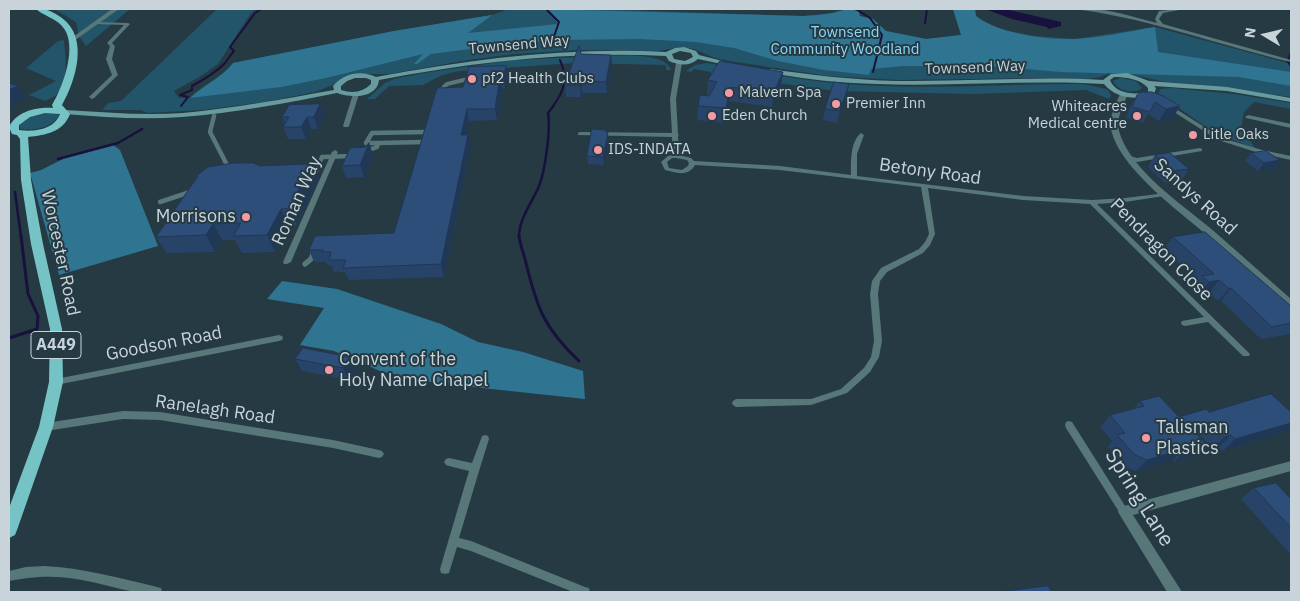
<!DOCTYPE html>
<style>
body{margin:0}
#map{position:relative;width:1300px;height:601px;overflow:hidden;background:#263a44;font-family:"IBM Plex Sans",sans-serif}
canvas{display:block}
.frame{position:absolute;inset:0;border:10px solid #c8d4da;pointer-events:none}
.north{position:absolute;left:1240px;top:10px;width:50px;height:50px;-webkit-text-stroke:4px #263a44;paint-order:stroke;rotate:279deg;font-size:14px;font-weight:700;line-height:20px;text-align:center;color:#c8d4da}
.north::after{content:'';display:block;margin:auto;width:18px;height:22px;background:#c8d4da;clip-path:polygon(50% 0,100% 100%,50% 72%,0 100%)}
</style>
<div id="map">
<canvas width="1300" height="601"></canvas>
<div class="frame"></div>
<div class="north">N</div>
</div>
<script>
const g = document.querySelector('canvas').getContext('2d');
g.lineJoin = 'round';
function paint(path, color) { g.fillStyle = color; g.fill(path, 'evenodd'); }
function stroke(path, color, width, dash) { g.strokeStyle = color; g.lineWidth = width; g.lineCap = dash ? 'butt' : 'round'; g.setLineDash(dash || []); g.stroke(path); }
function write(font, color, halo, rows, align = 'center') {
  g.font = font + ' "IBM Plex Sans",sans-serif'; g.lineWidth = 4; g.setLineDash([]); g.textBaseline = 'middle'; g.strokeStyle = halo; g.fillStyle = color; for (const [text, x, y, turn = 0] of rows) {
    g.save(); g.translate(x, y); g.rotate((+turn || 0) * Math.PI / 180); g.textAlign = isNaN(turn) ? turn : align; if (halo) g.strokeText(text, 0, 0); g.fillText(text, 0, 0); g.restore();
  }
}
paint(new Path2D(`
 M 54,9 L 130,9 L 86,46 L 79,36 L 76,22 Z
 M 217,9 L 256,9 L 251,13 L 218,64 L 201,76 L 174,91 L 179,98 L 190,98 C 203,84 222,78 233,63 L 394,31 L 492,15 L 509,9 L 590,9 L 803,16 L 833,13 L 847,9 L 859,12 L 860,16 L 873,19 L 886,31 L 926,39 L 961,35 L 953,9 L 975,9 L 976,16 L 985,23 L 1004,30 L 1035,36 L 1075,39 L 1155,27 L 1291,64 L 1291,97 L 1201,85 L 1166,82 L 1125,73 L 1110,73 L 1100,77 L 1087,79 L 1035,78 L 899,80 L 828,76 L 730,61 L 715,58 L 694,49 L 681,47 L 658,51 L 579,50 L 513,54 L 468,60 L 389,74 L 360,74 L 315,92 L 265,102 L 202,110 L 148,113 L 140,110 L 102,110 L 108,103 L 121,101 Z
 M 64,40 C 65,55 70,85 56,95 C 53,98 48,99 45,101 L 29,95 L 56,81 L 26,68 L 58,41 Z
 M 600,56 C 616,56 666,51 671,70 L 666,70 L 666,65 L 575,63 L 459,71 L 442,75 L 423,85 L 389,86 L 375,99 L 367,99 L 385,83 L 394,79 L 424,73 L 514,60 Z
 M 707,63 C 766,74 825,85 885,86 C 951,89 1017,83 1083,84 L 1107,89 L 1111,95 L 1109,99 L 1086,90 L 974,94 L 836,91 L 711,74 L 711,72 L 694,69 L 691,72 L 686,71 L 695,65 Z
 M 1121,78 L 1136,81 L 1142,88 C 1134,95 1118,91 1113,81 Z
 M 1171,88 L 1234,94 L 1291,103 L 1291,109 L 1254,102 L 1244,112 L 1241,128 L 1256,149 L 1213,132 L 1158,93 L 1161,89 Z
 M 40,112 L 57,113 L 59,116 C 51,128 34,131 21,129 L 19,125 L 22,120 Z`), '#22556a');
paint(new Path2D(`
 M 541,9 L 803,16 C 813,15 823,15 832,13 C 843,11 848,7 859,12 L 860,16 L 873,19 L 886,31 L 926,39 L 961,35 L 953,9 L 975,9 L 976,16 C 999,34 1046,40 1075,39 C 1102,38 1129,31 1155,27 L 1158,52 L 1291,72 L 1291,86 L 1239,77 L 1061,72 L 990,66 L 903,66 L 871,69 L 869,75 L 824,70 L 778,61 L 734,48 L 696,42 L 640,39 L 557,40 L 510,44 L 431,54 L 417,64 L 414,64 L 423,54 L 326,78 L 281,87 L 190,98 C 203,85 222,78 233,63 L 394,31 L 492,15 L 468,33 L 558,24 L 550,12 Z
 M 113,145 L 120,150 L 158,246 L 59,275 L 30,173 L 41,170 L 69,156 Z
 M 282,281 L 337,289 L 441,324 L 478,342 L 523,352 L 583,371 L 585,399 L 435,383 L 380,371 L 334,351 L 300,345 L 324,308 L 267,299 Z`), '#2f7592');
paint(new Path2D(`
 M 985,9 L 1005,9 L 1061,22 L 1061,26 L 1048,29 L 1047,27 L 1012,19 Z`), '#18103d');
stroke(new Path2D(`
 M 546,9 L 559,22 L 551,45
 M 856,9 L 870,18 L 882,35 L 873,72
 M 925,23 L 927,9
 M 1291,52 L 1288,62 L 1291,66
 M 181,106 L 188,97 L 180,95 L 192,90 L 192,86 C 203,80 215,73 224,64 C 228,60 230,55 234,51 L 230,47 L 255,13 L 262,9
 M 553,106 C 565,90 568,78 560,60`), '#18103d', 2);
stroke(new Path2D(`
 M 58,159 L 118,143 L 142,129
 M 15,192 L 21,237
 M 519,237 C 519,218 532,203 539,186 C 545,172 551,128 548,113 L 554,105`), '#18103d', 2.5);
stroke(new Path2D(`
 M 519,236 C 520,245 524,254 526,263 C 537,308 544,328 579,361
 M 9,338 L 37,329 L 38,316 L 28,294 L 21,236`), '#18103d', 3);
stroke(new Path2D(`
 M 438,93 L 447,84 L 468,79`), '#577779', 4);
stroke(new Path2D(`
 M 214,116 L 210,132 L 227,165 L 224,171
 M 378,143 L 424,142
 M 368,154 L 369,150 L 377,147 L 378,143 L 366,143 L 372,133 L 426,132
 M 314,176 L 322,157 L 352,156
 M 160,202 L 193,191`), '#577779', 4.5);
stroke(new Path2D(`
 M 305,264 L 311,259 L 315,250`), '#577779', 5.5);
paint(new Path2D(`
 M 1080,9 C 1105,7 1132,17 1157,23 L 1155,19 L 1159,11 L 1181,9 L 1179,10 L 1163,13 L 1159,19 L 1163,24 L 1291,60 L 1291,62 C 1221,46 1154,20 1082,10 Z
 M 95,22 L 128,23 L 130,24 L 112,43 L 115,46 L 112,59 L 118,75 L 94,98 L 92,99 L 89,97 L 90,96 L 112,75 L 106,59 L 110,46 L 107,43 L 124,25 L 97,24 L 95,24 Z
 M 679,61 L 682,63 L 676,99 L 678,134 L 679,135 L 678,136 L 679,155 L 691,158 L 694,161 L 780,166 L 851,175 C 851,162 850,142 861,133 L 864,135 L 857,154 L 857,176 L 1023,196 L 1092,200 L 1125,198 L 1166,193 L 1167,194 L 1164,196 L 1125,202 L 1097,204 L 1250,354 L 1249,356 L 1243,356 L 1208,322 L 1185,326 L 1182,325 L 1181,323 L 1182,321 L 1204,317 L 1090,204 L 1023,200 L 928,188 L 935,234 L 930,245 L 923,253 L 887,272 L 880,281 L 878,294 L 882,341 L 879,357 L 870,372 L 847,393 L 811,405 L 736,407 L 733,405 L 732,403 L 733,401 L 736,399 L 811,399 L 841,389 L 864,368 L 871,357 L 874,341 L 870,294 L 872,281 L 881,268 L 919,249 L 925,242 L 929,234 L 921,187 L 780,170 L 695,165 C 688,177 676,173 665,170 L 661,162 L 668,156 L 673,155 L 672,137 L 578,135 L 578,133 L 580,132 L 672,133 L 670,99 L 676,63 ZM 672,158 L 676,158 L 687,160 L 689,163 L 688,166 L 682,170 L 669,168 L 667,162 Z
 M 356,92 L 359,94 L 349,126 L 348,127 L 344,127 L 343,126 L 353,94 Z
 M 1168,104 L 1222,138 L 1262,150 L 1291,156 L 1291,160 L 1259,153 L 1218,140 L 1166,107 L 1165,106 Z
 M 1248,115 L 1291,124 L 1291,128 L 1246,118 L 1245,117 Z
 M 1200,148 L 1202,149 L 1202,151 L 1137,162 L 1127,158 L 1130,156 L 1137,158 Z
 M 335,150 L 338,152 L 291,262 L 287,264 L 284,264 L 283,262 L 332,152 Z
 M 279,335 L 282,336 L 283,338 L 282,340 L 279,341 L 56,385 L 53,384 L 52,382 L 53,380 L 56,379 Z
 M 123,411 L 160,412 L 333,440 L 379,450 L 382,451 L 384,454 L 382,457 L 379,458 L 333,448 L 160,420 L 123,419 L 46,431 L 43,430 L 42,427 L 43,424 L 46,423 Z
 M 1069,421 L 1072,422 L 1127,509 L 1129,512 L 1127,515 L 1124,516 L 1121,515 L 1066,428 L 1065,425 L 1066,422 Z
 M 485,435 L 488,436 L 489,439 L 479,471 L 459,538 L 471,541 L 585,587 L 589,588 L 590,592 L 573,592 L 471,551 L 457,547 L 449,573 L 445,574 L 441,573 L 440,569 L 469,471 L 449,466 L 446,465 L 444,462 L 446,459 L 449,458 L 472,463 L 481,439 L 482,436 Z
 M 44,566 C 83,568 120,578 157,587 L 161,588 L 162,592 C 154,593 144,593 135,592 C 117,589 100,583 82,580 C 54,575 36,576 9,581 L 9,571 L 26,567 Z`), '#577779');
paint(new Path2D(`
 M 112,9 L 119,9 L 74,41 L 70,41 L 70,39 Z
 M 1121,92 L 1128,94 C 1123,105 1116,118 1119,131 C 1130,171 1185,206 1216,233 C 1241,255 1266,277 1291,299 L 1291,308 L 1287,307 C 1262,285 1238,262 1213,240 C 1183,214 1119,169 1111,129 C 1109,116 1116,103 1121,92 Z
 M 1291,461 L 1291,471 L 1133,515 L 1182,592 L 1167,592 L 1118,512 L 1119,508 L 1124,506 Z`), '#577779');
paint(new Path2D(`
 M 684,47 L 696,51 L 699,55 L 734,64 L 731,66 L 698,59 C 689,67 679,65 669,61 L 666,56 C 568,51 474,62 379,80 C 377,99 350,98 337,93 C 286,103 235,113 182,117 C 143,120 103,117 64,114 L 60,112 L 64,110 C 103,112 143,116 183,113 C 234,108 284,99 334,90 L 333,86 C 344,73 361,70 376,77 C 472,59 568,47 666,52 L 675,48 ZM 680,51 L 691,53 L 693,57 L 685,61 L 674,59 L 672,54 ZM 355,78 L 366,78 L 371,80 L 371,84 C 363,92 353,94 341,90 L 341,86 L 347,81 Z
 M 770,69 C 812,75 854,80 896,81 C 965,82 1034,76 1103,80 L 1111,74 L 1127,73 L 1149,81 L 1227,87 L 1291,98 L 1291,102 L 1227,91 L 1154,86 L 1156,88 L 1154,95 C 1137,100 1116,99 1104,84 L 1082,83 C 977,80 871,94 768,72 L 767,71 ZM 1114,77 C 1125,77 1141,79 1148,88 L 1148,92 C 1135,95 1115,94 1110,80 Z`), '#679b9e');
paint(new Path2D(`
 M 36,9 C 46,8 53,12 62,18 C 89,38 76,80 62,105 L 70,114 C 63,132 46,135 28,137 L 31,180 L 43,244 L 62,329 L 63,382 L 53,427 L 17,530 L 15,535 L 9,538 L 9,508 L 39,427 L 49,382 L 50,329 L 31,244 L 21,180 L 20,139 L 17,135 L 12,134 L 9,127 C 17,111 37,107 53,108 L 52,105 C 63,87 79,44 62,26 C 55,18 44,16 36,9 ZM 45,113 L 60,114 C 54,130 34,132 19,130 L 19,125 L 30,117 Z`), '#76c3c6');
paint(new Path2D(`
 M 611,55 L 612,66 L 607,93 L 582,93 L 581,97 L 566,97 L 565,85 Z
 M 506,66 L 507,77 L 505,89 L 502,89 L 497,120 L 469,121 L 466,135 L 471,147 L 444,277 L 349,280 L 345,272 L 334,272 L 331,265 L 327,265 L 326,262 L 314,262 L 309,250 L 394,233 L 463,87 Z
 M 783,72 L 781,86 L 772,107 L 729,101 L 724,123 L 697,120 L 698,106 L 709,95 L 707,95 L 708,80 Z
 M 1137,95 L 1163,96 L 1173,118 L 1159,121 L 1148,114 L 1143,123 L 1126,118 L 1130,107 Z
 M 846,96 L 837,123 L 823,120 L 825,109 Z
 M 325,116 L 318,129 L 311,129 L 306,139 L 288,139 L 283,127 L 285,124 L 282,117 Z
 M 606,133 L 608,141 L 604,165 L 588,164 L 587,156 Z
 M 369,143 L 373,155 L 364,177 L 346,178 L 342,166 Z
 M 1251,153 L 1280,160 L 1274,168 L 1258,171 L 1245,161 Z
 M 1155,155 L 1189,169 L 1181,181 L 1165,183 L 1148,167 Z
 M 312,161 L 319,177 L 297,225 L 288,225 L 275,252 L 242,253 L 235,240 L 222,240 L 215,252 L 167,253 L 156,237 L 197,177 L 196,176 L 259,166 L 308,164 Z
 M 1173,237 L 1291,306 L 1291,334 L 1261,339 L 1221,301 L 1218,301 L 1209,293 L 1199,295 L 1193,289 L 1198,281 L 1164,249 Z
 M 295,359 L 355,369 L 349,380 L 302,371 Z
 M 1140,401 L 1179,417 L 1209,412 L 1291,412 L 1291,428 L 1286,432 L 1223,451 L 1219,447 L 1213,448 L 1198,434 L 1197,434 L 1206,444 L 1194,456 L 1174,462 L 1173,460 L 1136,471 L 1125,467 L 1108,447 L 1112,441 L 1100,427 L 1110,415 L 1134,408 Z
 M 1254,488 L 1291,499 L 1291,553 L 1290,554 L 1241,499 Z`), '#274368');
paint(new Path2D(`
 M 611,55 L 612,66 L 607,93 L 606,82 Z
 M 506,66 L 507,77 L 505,89 L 504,77 Z
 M 783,72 L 781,86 L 772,107 L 774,92 Z
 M 500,77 L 502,89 L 497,120 L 495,109 Z
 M 581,81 L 582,93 L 581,97 L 580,86 Z
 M 849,84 L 846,96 L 837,123 L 840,111 Z
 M 18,86 L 26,98 L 9,106 L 9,90 Z
 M 730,87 L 729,101 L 724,123 L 726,108 Z
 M 320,104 L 325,116 L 318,129 L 314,117 Z
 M 1180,106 L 1173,118 L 1159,121 L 1166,109 Z
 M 467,109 L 469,121 L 464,147 L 461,135 Z
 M 307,117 L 311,129 L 306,139 L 301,127 Z
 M 608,133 L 608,141 L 604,165 L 603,157 Z
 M 468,135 L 471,147 L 444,277 L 441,264 Z
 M 369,143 L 373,155 L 364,177 L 360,165 Z
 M 1280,160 L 1274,168 L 1258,171 L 1264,163 Z
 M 312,161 L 319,177 L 297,225 L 290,208 Z
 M 281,209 L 288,225 L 275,252 L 267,235 Z
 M 213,224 L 222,240 L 215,252 L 206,235 Z
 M 1219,280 L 1209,293 L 1199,295 L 1209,282 Z
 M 1231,288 L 1221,301 L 1218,301 L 1229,289 Z
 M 350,357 L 355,369 L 349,380 L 343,368 Z
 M 1210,422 L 1198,434 L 1179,439 L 1190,427 Z
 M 1291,423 L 1291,428 L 1286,432 L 1223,451 L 1235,439 Z
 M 1231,435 L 1219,447 L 1213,448 L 1225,437 Z
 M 1206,444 L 1194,456 L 1174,462 L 1186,450 Z
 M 1184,449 L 1173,460 L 1136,471 L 1147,460 Z`), '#203755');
const building = new Path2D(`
 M 579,46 L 581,54 L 611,55 L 606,82 L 581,81 L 580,86 L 565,85 Z
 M 720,61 L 783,72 L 774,92 L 730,87 L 726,108 L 698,106 L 700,95 L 709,96 L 717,82 L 708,80 Z
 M 506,66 L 504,77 L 500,77 L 495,109 L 467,109 L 461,135 L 468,135 L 441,264 L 343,268 L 346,260 L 329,260 L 331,252 L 322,252 L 323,250 L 309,250 L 315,236 L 394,233 L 437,88 L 463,87 L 469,67 Z
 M 834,82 L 849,84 L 840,111 L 825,109 Z
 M 9,83 L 18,86 L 9,90 Z
 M 1142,92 L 1152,92 L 1163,96 L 1180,106 L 1166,109 L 1155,102 L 1150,112 L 1132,107 L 1137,95 Z
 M 320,104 L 314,117 L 307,117 L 301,127 L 283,127 L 289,117 L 282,117 L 289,105 Z
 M 592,129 L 606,130 L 606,133 L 608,133 L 603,157 L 587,156 Z
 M 369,143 L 360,165 L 342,166 L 350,148 L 365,147 Z
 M 1266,151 L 1280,160 L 1264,163 L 1251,153 Z
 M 1170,153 L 1189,169 L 1173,171 L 1155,155 Z
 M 312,161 L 290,208 L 281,209 L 267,235 L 233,236 L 241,223 L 213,224 L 206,235 L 156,237 L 198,176 L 196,176 L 208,167 L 233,163 L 254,163 L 259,166 L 308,164 Z
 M 1205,232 L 1291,306 L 1291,323 L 1272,327 L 1231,288 L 1229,289 L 1219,280 L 1209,282 L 1202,276 L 1214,274 L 1173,237 Z
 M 303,348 L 350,357 L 343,368 L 295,359 Z
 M 1271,394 L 1291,412 L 1291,423 L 1235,439 L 1231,435 L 1225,437 L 1210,422 L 1190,427 L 1206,444 L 1186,450 L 1184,449 L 1147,460 L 1135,455 L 1117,435 L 1125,433 L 1110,415 L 1144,406 L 1140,401 L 1159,396 L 1179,417 L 1206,409 L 1209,412 Z
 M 1276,483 L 1291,499 L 1291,528 L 1254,488 Z
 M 1048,586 L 1052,592 L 1000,592 Z`);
paint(building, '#2d4e79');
stroke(building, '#203755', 1);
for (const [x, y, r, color] of [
 [472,79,5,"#f39aa8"],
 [729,93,5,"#f39aa8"],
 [836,104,5,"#f39aa8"],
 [712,116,5,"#f39aa8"],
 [1137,116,5,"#f39aa8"],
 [1193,135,5,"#f39aa8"],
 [598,150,5,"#f39aa8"],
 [246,217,5,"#f39aa8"],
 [329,370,5,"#f39aa8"],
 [1146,438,5,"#f39aa8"]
]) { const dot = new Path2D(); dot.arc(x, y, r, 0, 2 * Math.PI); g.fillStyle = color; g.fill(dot); stroke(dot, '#263a44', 2); }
write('15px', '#8cd9fb', '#263a44', [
 ["Townsend",845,33],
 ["Community Woodland",845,50]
]);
write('15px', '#c8d4da', '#263a44', [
 ["Townsend Way",519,45,-5],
 ["Townsend Way",975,68,-2]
]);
write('15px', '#c8d4da', '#263a44', [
 ["pf2 Health Clubs",482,79],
 ["Malvern Spa",739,93],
 ["Premier Inn",846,104],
 ["Whiteacres",1127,107,"right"],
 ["Medical centre",1127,124,"right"],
 ["Eden Church",722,116],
 ["Litle Oaks",1203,135],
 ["IDS-INDATA",608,150]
], 'left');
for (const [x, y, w] of [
 [56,345,50]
]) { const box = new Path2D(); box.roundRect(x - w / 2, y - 13.5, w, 27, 4); g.fillStyle = '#263a44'; g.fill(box); stroke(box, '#c8d4da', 1); }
write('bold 16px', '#c8d4da', null, [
 ["A449",56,345]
]);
write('18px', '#c8d4da', '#263a44', [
 ["Betony Road",930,172,8],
 ["Sandys Road",1195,197,42],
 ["Roman Way",297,201,-66],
 ["Pendragon Close",1161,250,45],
 ["Worcester Road",60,253,78],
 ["Goodson Road",164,344,-11],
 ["Ranelagh Road",215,410,8]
]);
write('18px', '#c8d4da', '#263a44', [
 ["Morrisons",236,217,"right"],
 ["Convent of the",339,360],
 ["Holy Name Chapel",339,381],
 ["Talisman",1156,428],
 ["Plastics",1156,449]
], 'left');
write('21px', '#c8d4da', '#263a44', [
 ["Spring Lane",1139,498,58]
]);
</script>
